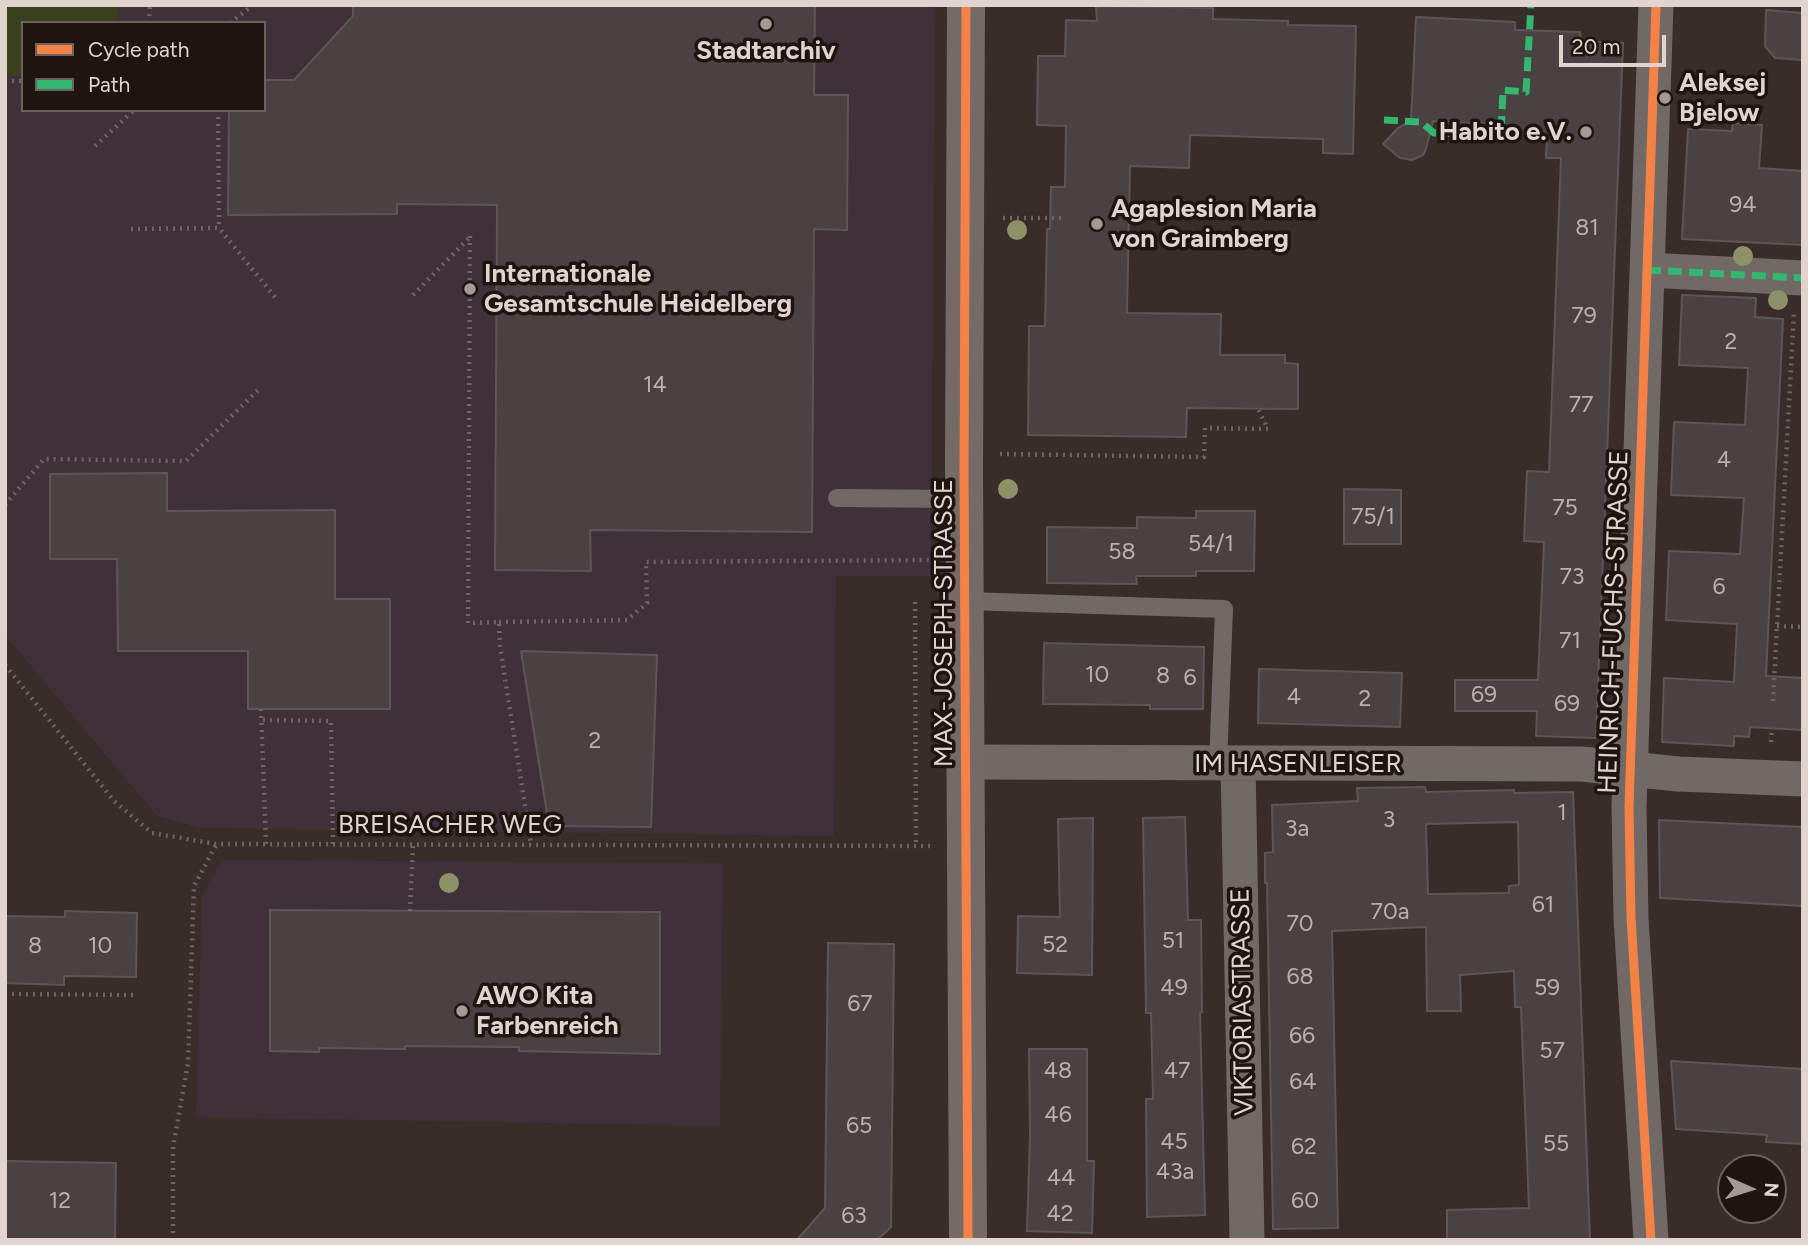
<!DOCTYPE html>
<style>
body{margin:0}
#map{position:relative;width:1808px;height:1245px;overflow:hidden;background:#382d28;font-family:Figtree,sans-serif}
canvas{display:block}
.frame{position:absolute;inset:0;border:7px solid #e1d4cf;pointer-events:none}
.legend{position:absolute;left:21px;top:21px;width:245px;height:91px;box-sizing:border-box;background:#1e1511;border:2px solid #6c615d;margin:0;padding:9px 12px;list-style:none;font-size:21px;color:#e1d4cf}
.legend li{display:flex;align-items:center;gap:14px;height:35px}
.legend b{width:35px;border:2px solid #6c615d}
.north{position:absolute;left:1717px;top:1154px;width:70px;height:70px;box-sizing:border-box;background:#1e1511;border:2px solid #6c615d;border-radius:50%;rotate:93deg;font-size:19px;font-weight:700;line-height:28px;text-align:center;color:#e1d4cf}
.north::after{content:'';display:block;margin:auto;width:24px;height:32px;background:#a69a95;clip-path:polygon(50% 0,100% 100%,50% 72%,0 100%)}
.scale{position:absolute;left:1559px;top:35px;width:107px;height:32px;box-sizing:border-box;border:4px solid #e1d4cf;border-top:0;padding-left:9px;font-size:21px;line-height:24px;white-space:nowrap;color:#e1d4cf;-webkit-text-stroke:5px #1e1511;paint-order:stroke}
</style>
<div id="map">
<canvas width="1808" height="1245"></canvas>
<div class="frame"></div>
<ul class="legend">
<li><b style="height:9px;background:#f48246"></b>Cycle path</li>
<li><b style="height:9px;background:#33b770"></b>Path</li>
</ul>
<div class="north">N</div>
<div class="scale">20 m</div>
</div>
<script>
const g = document.querySelector('canvas').getContext('2d');
g.lineJoin = 'round';
function paint(path, color) { g.fillStyle = color; g.fill(path, 'evenodd'); }
function stroke(path, color, width, dash) { g.strokeStyle = color; g.lineWidth = width; g.lineCap = dash ? 'butt' : 'round'; g.setLineDash(dash || []); g.stroke(path); }
function write(font, color, halo, rows, align = 'center') {
  g.font = font + ' Figtree,sans-serif'; g.lineWidth = 7; g.setLineDash([]); g.textBaseline = 'middle'; g.strokeStyle = halo; g.fillStyle = color; for (const [text, x, y, turn = 0] of rows) {
    g.save(); g.translate(x, y); g.rotate((+turn || 0) * Math.PI / 180); g.textAlign = isNaN(turn) ? turn : align; if (halo) g.strokeText(text, 0, 0); g.fillText(text, 0, 0); g.restore();
  }
}
paint(new Path2D(`
 M 5,5 L 935,5 L 931,576 L 836,576 L 834,836 L 199,828 L 156,815 L 5,635 ZM 23,23 L 264,23 L 264,110 L 23,110 Z
 M 222,860 L 723,863 L 720,1126 L 196,1117 L 202,896 Z`), '#40303a');
paint(new Path2D(`
 M 5,5 L 118,5 L 118,23 L 23,23 L 23,76 L 5,76 Z`), '#3a401c');
const building = new Path2D(`
 M 353,5 L 815,5 L 814,95 L 848,95 L 847,230 L 814,229 L 812,532 L 590,530 L 591,571 L 495,570 L 497,205 L 397,204 L 397,214 L 228,215 L 229,110 L 264,110 L 264,80 L 294,80 L 353,16 Z
 M 1096,6 L 1213,8 L 1213,19 L 1288,21 L 1288,25 L 1356,26 L 1353,154 L 1323,153 L 1323,139 L 1190,135 L 1189,168 L 1130,166 L 1127,313 L 1221,314 L 1220,355 L 1285,355 L 1285,363 L 1298,364 L 1298,409 L 1187,408 L 1186,437 L 1028,435 L 1029,326 L 1045,326 L 1047,229 L 1050,229 L 1051,187 L 1065,187 L 1066,126 L 1037,125 L 1038,56 L 1065,56 L 1066,20 L 1097,21 Z
 M 1766,10 L 1803,13 L 1803,60 L 1775,58 L 1765,46 Z
 M 1416,17 L 1515,22 L 1515,30 L 1580,32 L 1581,41 L 1623,43 L 1596,738 L 1536,736 L 1537,711 L 1455,711 L 1455,680 L 1538,680 L 1544,542 L 1524,541 L 1527,471 L 1549,472 L 1561,158 L 1546,158 L 1547,135 L 1515,134 L 1515,125 L 1433,121 L 1426,149 L 1423,155 L 1412,160 L 1400,158 L 1383,144 L 1398,128 L 1411,121 Z
 M 1733,123 L 1762,125 L 1759,168 L 1803,171 L 1803,245 L 1682,239 L 1688,129 L 1732,131 Z
 M 1682,295 L 1756,298 L 1755,317 L 1783,319 L 1766,676 L 1803,678 L 1803,730 L 1750,727 L 1749,737 L 1734,736 L 1734,746 L 1662,742 L 1664,678 L 1734,682 L 1737,624 L 1666,620 L 1669,551 L 1740,554 L 1744,498 L 1671,495 L 1674,422 L 1745,425 L 1748,368 L 1679,365 Z
 M 167,473 L 167,511 L 335,510 L 335,599 L 390,599 L 390,709 L 248,709 L 248,651 L 118,651 L 117,559 L 50,559 L 50,474 Z
 M 1344,489 L 1401,490 L 1401,544 L 1344,544 Z
 M 1196,511 L 1255,511 L 1254,571 L 1196,571 L 1196,576 L 1136,576 L 1137,584 L 1047,583 L 1047,527 L 1137,528 L 1137,517 L 1196,518 Z
 M 1044,643 L 1204,647 L 1203,709 L 1150,709 L 1150,705 L 1043,704 Z
 M 521,651 L 657,655 L 651,827 L 549,826 Z
 M 1259,669 L 1402,673 L 1400,727 L 1258,723 Z
 M 1425,787 L 1426,792 L 1514,790 L 1514,793 L 1573,792 L 1590,1240 L 1447,1240 L 1447,1210 L 1529,1208 L 1521,1007 L 1515,1007 L 1514,971 L 1460,975 L 1461,1011 L 1427,1011 L 1426,927 L 1332,931 L 1338,1228 L 1273,1229 L 1267,883 L 1265,883 L 1265,853 L 1273,852 L 1272,805 L 1358,801 L 1357,788 ZM 1518,822 L 1519,885 L 1509,886 L 1509,893 L 1428,894 L 1426,824 Z
 M 1185,817 L 1188,920 L 1201,920 L 1202,1012 L 1200,1013 L 1205,1215 L 1147,1217 L 1146,1099 L 1153,1099 L 1151,1013 L 1146,1013 L 1143,818 Z
 M 1093,818 L 1092,975 L 1017,973 L 1018,916 L 1060,917 L 1058,819 Z
 M 1659,820 L 1803,827 L 1803,906 L 1660,898 Z
 M 270,910 L 660,912 L 660,1054 L 519,1051 L 519,1047 L 405,1046 L 405,1049 L 319,1048 L 319,1052 L 270,1051 Z
 M 65,911 L 137,913 L 136,977 L 64,976 L 64,985 L 5,983 L 5,916 L 65,917 Z
 M 828,943 L 894,944 L 891,1227 L 877,1240 L 797,1240 L 825,1208 Z
 M 1029,1049 L 1087,1049 L 1087,1161 L 1094,1161 L 1092,1233 L 1027,1231 L 1030,1136 Z
 M 1671,1061 L 1803,1069 L 1803,1144 L 1766,1142 L 1767,1135 L 1676,1129 Z
 M 5,1161 L 116,1163 L 115,1240 L 5,1240 Z`);
paint(building, '#4a4242');
stroke(building, '#5d5556', 2);
stroke(new Path2D(`
 M 149,23 L 150,6 L 152,5
 M 230,23 L 253,5
 M 5,81 L 23,81
 M 218,110 L 219,228
 M 95,146 L 134,110
 M 1003,218 L 1065,218
 M 131,229 L 219,228 L 278,301
 M 470,236 L 468,623 L 499,622 L 500,646 L 531,844
 M 413,295 L 470,237
 M 1000,454 L 1204,457 L 1205,428 L 1268,429 L 1258,409
 M 5,505 L 44,459 L 186,461 L 260,388
 M 915,602 L 916,847
 M 499,622 L 627,620 L 647,603 L 646,562 L 929,560
 M 1777,626 L 1803,627
 M 5,665 L 114,801 L 152,833 L 216,844 L 930,846
 M 1773,701 L 1794,311
 M 261,709 L 266,844
 M 263,720 L 331,721 L 333,844
 M 1771,742 L 1772,728
 M 410,911 L 413,844
 M 5,994 L 133,995
 M 173,1240 L 173,1147 L 188,1063 L 194,886 L 216,845`), '#6c6561', 4.5, [2, 5]);
stroke(new Path2D(`
 M 837,498 L 965,499
 M 965,601 L 1224,609 L 1218,764`), '#706965', 18);
stroke(new Path2D(`
 M 1647,270 L 1803,278
 M 966,762 L 1582,764 L 1678,774 L 1803,779
 M 1238,764 L 1247,1240
 M 1651,1240 L 1631,918 L 1629,807 L 1656,5`), '#706965', 35);
stroke(new Path2D(`
 M 966,5 L 964,470 L 968,1240`), '#746b66', 38);
stroke(new Path2D(`
 M 1384,120 L 1421,122 L 1434,133 L 1501,135 L 1503,90 L 1526,92 L 1531,5
 M 1647,270 L 1803,278`), '#33b770', 7, [14, 7]);
stroke(new Path2D(`
 M 966,5 L 964,470 L 968,1240
 M 1651,1240 L 1631,918 L 1629,807 L 1656,5`), '#f48246', 9);
g.fillStyle = '#8c9168';
for (const [x, y] of [
 [1017,230],
 [1743,256],
 [1778,300],
 [1008,489],
 [449,883]
]) { g.beginPath(); g.arc(x, y, 10, 0, 2 * Math.PI); g.fill(); }
for (const [x, y, r, color] of [
 [766,24,7,"#a69a95"],
 [1665,98,7,"#a69a95"],
 [1586,132,7,"#a69a95"],
 [1097,224,7,"#a69a95"],
 [470,289,7,"#a69a95"],
 [462,1011,7,"#a69a95"]
]) { const dot = new Path2D(); dot.arc(x, y, r, 0, 2 * Math.PI); g.fillStyle = color; g.fill(dot); stroke(dot, '#1e1511', 2.5); }
write('23px', '#bbb0ac', null, [
 ["94",1743,205],
 ["81",1587,228],
 ["79",1584,316],
 ["2",1731,342],
 ["14",655,385],
 ["77",1581,405],
 ["4",1724,460],
 ["75",1565,508],
 ["75/1",1373,517],
 ["54/1",1211,544],
 ["58",1122,552],
 ["73",1572,577],
 ["6",1719,587],
 ["71",1570,641],
 ["10",1097,675],
 ["8",1163,676],
 ["6",1190,678],
 ["69",1484,695],
 ["4",1294,697],
 ["2",1365,699],
 ["69",1567,704],
 ["2",595,741],
 ["1",1562,813],
 ["3",1389,820],
 ["3a",1297,829],
 ["61",1543,905],
 ["70a",1390,912],
 ["70",1300,924],
 ["51",1173,941],
 ["52",1055,945],
 ["8",35,946],
 ["10",100,946],
 ["68",1300,977],
 ["49",1174,988],
 ["59",1547,988],
 ["67",860,1004],
 ["66",1302,1036],
 ["57",1552,1051],
 ["48",1058,1071],
 ["47",1177,1071],
 ["64",1303,1082],
 ["46",1058,1115],
 ["65",859,1126],
 ["45",1174,1142],
 ["55",1556,1144],
 ["62",1304,1147],
 ["43a",1175,1172],
 ["44",1061,1178],
 ["12",60,1201],
 ["60",1305,1201],
 ["42",1060,1214],
 ["63",854,1216]
]);
write('bold 26px', '#e1d4cf', '#1e1511', [
 ["Stadtarchiv",766,51,"center"],
 ["Aleksej",1679,83],
 ["Bjelow",1679,113],
 ["Habito e.V.",1572,132,"right"],
 ["Agaplesion Maria",1111,209],
 ["von Graimberg",1111,239],
 ["Internationale",484,274],
 ["Gesamtschule Heidelberg",484,304],
 ["AWO Kita",476,996],
 ["Farbenreich",476,1026]
], 'left');
write('26px', '#e1d4cf', '#1e1511', [
 ["HEINRICH-FUCHS-STRASSE",1614,622,-88],
 ["MAX-JOSEPH-STRASSE",944,623,-90],
 ["IM HASENLEISER",1298,764],
 ["BREISACHER WEG",450,825],
 ["VIKTORIASTRASSE",1243,1002,-91]
]);
</script>
